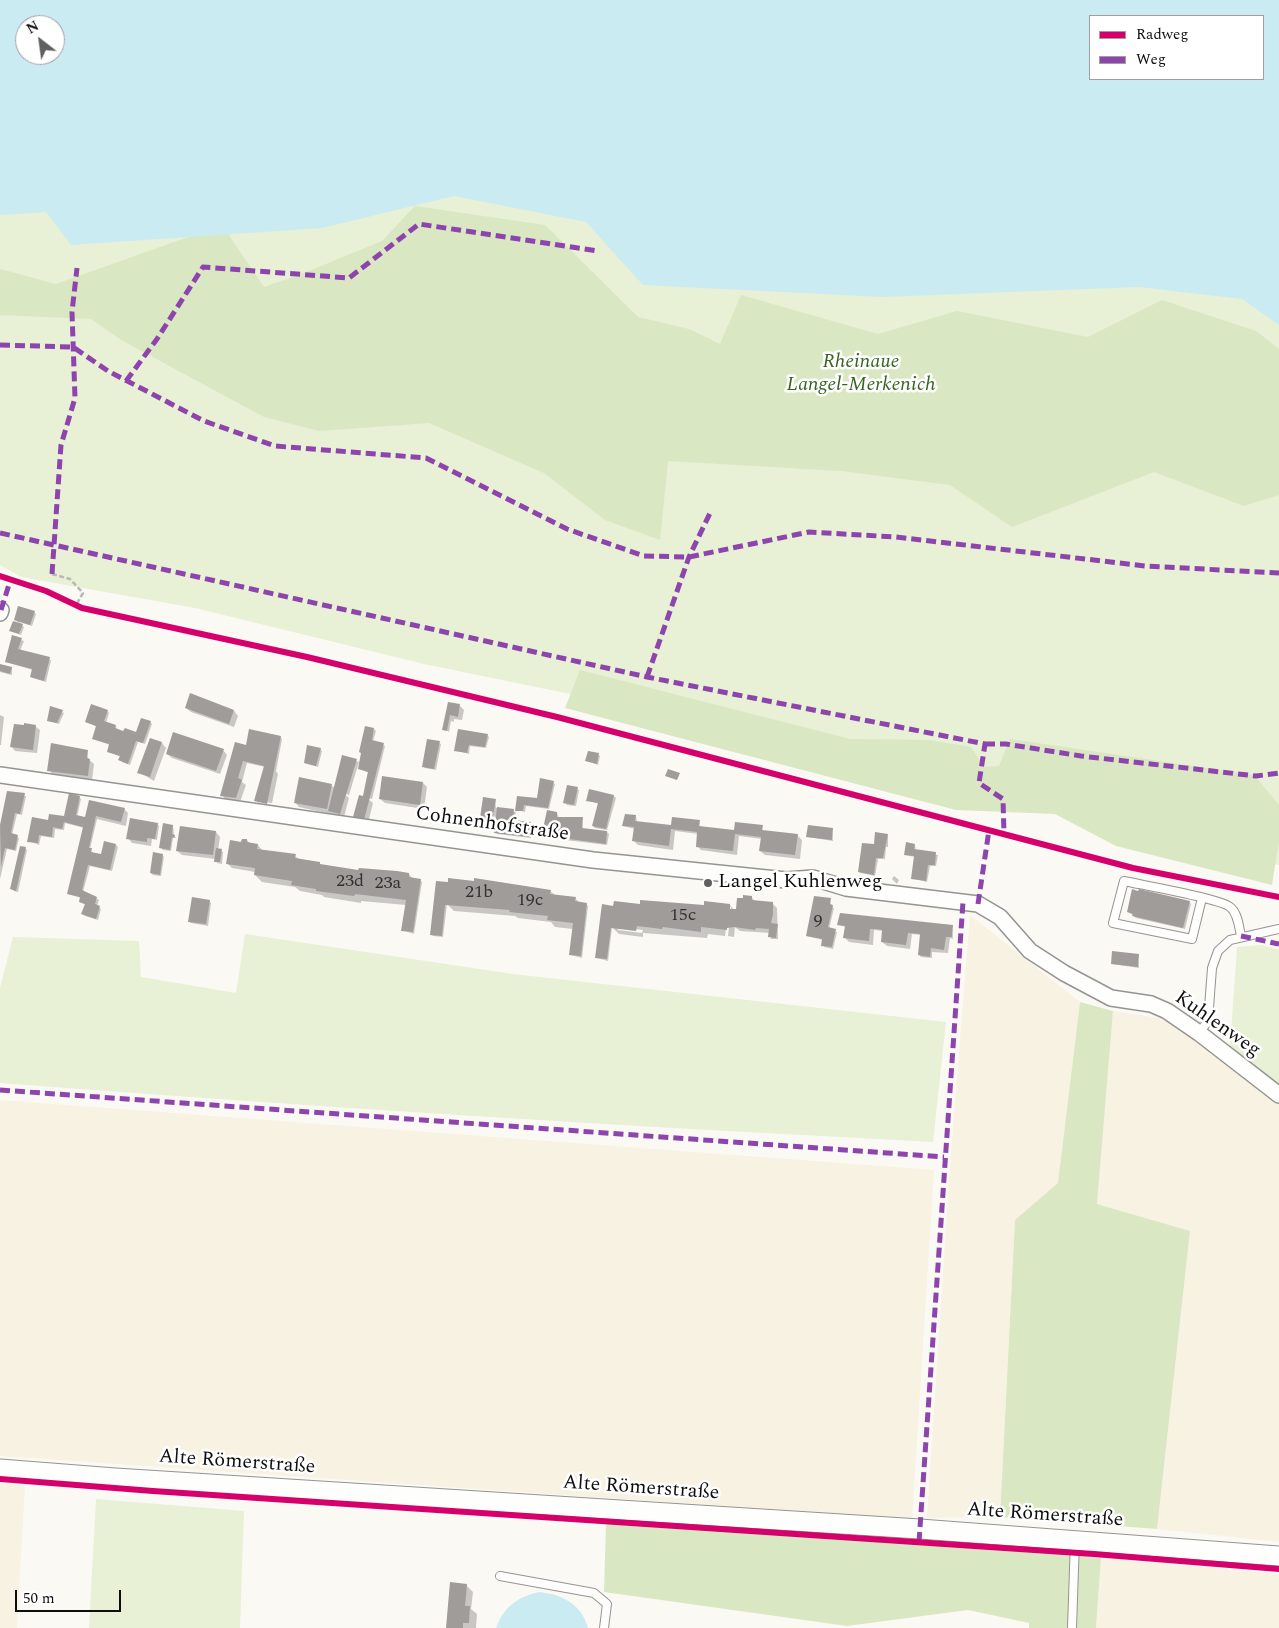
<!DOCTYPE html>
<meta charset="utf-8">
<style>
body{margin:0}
#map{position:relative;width:1279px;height:1628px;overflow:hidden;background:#fbf9f4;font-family:Spectral,serif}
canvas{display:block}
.legend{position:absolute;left:1089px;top:15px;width:175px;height:65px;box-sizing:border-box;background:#fff;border:1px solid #9f9f9f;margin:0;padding:6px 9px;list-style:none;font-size:15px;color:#0e0e0e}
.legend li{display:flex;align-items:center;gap:10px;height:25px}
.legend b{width:25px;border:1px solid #9f9f9f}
.north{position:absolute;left:15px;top:15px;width:50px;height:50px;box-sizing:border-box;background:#fff;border:1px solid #9f9f9f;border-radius:50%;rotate:330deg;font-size:14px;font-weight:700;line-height:20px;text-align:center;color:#0e0e0e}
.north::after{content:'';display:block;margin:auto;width:18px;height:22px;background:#61605e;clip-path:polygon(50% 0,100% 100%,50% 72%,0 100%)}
.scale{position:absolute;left:15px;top:1590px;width:106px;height:22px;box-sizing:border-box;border:2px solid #0e0e0e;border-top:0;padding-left:6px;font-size:15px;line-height:18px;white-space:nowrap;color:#0e0e0e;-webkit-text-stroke:4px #fff;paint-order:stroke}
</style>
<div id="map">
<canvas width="1279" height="1628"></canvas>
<ul class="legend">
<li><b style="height:6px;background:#d6006c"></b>Radweg</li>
<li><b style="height:6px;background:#8e44ad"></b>Weg</li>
</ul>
<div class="north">N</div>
<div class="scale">50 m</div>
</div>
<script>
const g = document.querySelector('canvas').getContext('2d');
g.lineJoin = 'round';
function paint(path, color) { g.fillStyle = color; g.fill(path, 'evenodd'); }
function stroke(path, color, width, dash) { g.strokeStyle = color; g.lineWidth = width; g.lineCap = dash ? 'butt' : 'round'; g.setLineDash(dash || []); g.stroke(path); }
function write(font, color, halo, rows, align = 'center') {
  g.font = font + ' Spectral,serif'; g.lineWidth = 5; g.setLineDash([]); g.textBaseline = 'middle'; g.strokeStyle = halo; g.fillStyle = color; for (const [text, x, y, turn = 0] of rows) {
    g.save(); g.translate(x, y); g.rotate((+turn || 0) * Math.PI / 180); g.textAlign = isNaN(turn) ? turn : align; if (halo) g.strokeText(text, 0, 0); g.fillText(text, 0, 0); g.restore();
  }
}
paint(new Path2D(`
 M 970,915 L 1080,1002 L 1058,1184 L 1015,1220 L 1000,1517 L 927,1518 L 950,1166 Z
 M 1113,1011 L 1172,1020 L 1279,1104 L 1279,1542 L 1157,1529 L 1190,1231 L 1097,1204 Z
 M 0,1100 L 934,1170 L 912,1519 L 0,1456 Z
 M 0,1483 L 25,1485 L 17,1628 L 0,1628 Z
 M 1101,1558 L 1279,1574 L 1279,1628 L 1096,1628 Z`), '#f7f2e1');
paint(new Path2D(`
 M 0,0 L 1279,0 L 1279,865 L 1156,840 L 1073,819 L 731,727 L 424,664 L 195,608 L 21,577 L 0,565 ZM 1090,16 L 1263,16 L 1263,79 L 1090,79 ZM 25,25 L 55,25 L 55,55 L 25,55 Z
 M 245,934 L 513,974 L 946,1022 L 933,1142 C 622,1126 311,1107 0,1083 L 0,988 L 13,937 L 139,941 L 141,977 L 236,993 Z
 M 1262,945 L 1279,950 L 1279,1084 L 1230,1046 L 1237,947 Z
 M 96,1499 L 244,1511 L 240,1628 L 89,1628 Z`), '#e8f0d5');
paint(new Path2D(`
 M 415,206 L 545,225 L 638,317 L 689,329 L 720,344 L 741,295 L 878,334 L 957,311 L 1088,337 L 1162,300 L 1256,331 L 1279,349 L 1279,495 L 1244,506 L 1154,472 L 1012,527 L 950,485 L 841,471 L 668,461 L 660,540 L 605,520 L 544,473 L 429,423 L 319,431 L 264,417 L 123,341 L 91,319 L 0,315 L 0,269 L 56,284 L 222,225 L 264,287 L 299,275 L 382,241 Z
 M 580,670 L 850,739 L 930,740 L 971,747 L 984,767 L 999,766 L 1010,739 L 1254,775 L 1279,805 L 1279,840 L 1272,885 L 1116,846 L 1055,814 L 956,810 L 565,708 Z
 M 1080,1002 L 1113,1011 L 1097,1204 L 1190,1231 L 1157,1529 L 1000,1517 L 1015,1220 L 1058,1183 Z
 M 606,1523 L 1036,1551 L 1101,1558 L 1096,1628 L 1029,1628 L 1029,1623 L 968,1610 L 847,1626 L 604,1592 Z`), '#dae7c3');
paint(new Path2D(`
 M 0,0 L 1279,0 L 1279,325 L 1242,299 L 1139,287 L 883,297 L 643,285 L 586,222 L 454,196 L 322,228 L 71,245 L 46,212 L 0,215 ZM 1090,16 L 1263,16 L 1263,79 L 1090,79 ZM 25,25 L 55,25 L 55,55 L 25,55 Z
 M 539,1592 C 561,1594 582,1604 588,1628 L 496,1628 C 504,1607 517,1597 539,1592 Z`), '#cbebf3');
paint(new Path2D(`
 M 34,612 L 36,614 L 32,626 L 19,622 L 24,627 L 21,635 L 11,631 L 20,624 L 15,620 Z
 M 13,637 L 24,641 L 20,651 L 51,660 L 46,682 L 33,678 L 31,677 L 33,670 L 6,662 Z
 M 0,665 L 12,668 L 12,675 L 0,672 Z
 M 191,694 L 234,711 L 238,716 L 234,727 L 191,712 L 186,708 Z
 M 449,703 L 459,705 L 464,710 L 462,720 L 454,719 L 454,722 L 451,721 L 449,732 L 444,729 Z
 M 51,708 L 64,713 L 59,724 L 48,721 Z
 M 107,711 L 109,713 L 106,723 L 116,726 L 117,730 L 136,734 L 150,722 L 152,724 L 145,744 L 138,742 L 130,765 L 122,762 L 121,757 L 108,751 L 110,745 L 96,740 L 94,738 L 97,727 L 87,722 Z
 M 0,715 L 4,717 L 1,745 L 0,745 Z
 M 35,726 L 40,730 L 37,753 L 15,751 L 11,746 Z
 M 374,729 L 376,731 L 373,741 L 385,746 L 372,799 L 367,798 L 373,803 L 368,823 L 359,821 L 355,816 L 363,798 L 369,773 L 359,768 Z
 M 487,735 L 489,737 L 486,748 L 470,746 L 469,754 L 456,750 Z
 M 280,737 L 282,739 L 276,771 L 278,774 L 272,803 L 259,801 L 259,803 L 271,807 L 260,805 L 256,800 L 265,767 L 247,763 L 242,782 L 246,785 L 240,802 L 226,800 L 222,795 L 247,746 Z
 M 150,739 L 162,743 L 166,748 L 154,781 L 139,772 Z
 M 439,743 L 441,744 L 436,770 L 425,768 L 423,766 Z
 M 320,749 L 322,751 L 318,767 L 307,764 L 305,762 Z
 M 223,750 L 227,755 L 220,774 L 172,758 L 167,754 Z
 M 87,751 L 88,759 L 94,764 L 92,780 L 53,775 L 49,770 Z
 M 598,754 L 600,756 L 598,765 L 587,761 Z
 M 343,756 L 359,762 L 349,795 L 343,793 L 349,798 L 344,817 L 299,807 L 295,802 L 300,779 L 332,786 L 335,788 Z
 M 423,783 L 427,787 L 424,809 L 385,803 L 380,799 Z
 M 553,783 L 555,784 L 549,809 L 526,806 L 525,812 L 517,810 L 519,797 L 538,799 Z
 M 577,789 L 579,790 L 576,806 L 567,805 L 565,803 Z
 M 8,792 L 26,796 L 22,815 L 17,814 L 12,835 L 19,838 L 16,851 L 7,849 L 0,879 L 0,831 Z
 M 614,796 L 616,798 L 607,830 L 595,828 L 593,826 L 599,804 L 587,800 Z
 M 79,797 L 81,799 L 77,817 L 86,819 L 87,815 L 124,809 L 128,813 L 126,826 L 97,819 L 90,849 L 93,853 L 102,856 L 116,845 L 118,847 L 112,871 L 90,866 L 83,892 L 99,900 L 97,906 L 101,909 L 98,920 L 85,916 L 83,914 L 86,905 L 80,902 L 81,898 L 68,894 L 84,828 L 65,823 L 64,830 L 55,829 L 54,838 L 41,836 L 39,845 L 29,841 L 49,821 L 65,817 Z
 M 495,800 L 496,808 L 516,812 L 514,821 L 533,825 L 531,838 L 497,834 L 495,832 L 497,817 L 488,816 L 487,820 L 481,818 Z
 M 557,813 L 559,818 L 582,819 L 583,829 L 607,832 L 609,834 L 607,845 L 557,839 L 555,837 L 557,825 L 551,825 L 551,831 L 544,829 Z
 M 636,816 L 637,822 L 671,826 L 699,821 L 700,827 L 736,831 L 762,826 L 763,832 L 797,835 L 802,840 L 800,859 L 765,855 L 760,851 L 762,839 L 739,836 L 737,855 L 701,850 L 697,846 L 699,834 L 675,831 L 673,850 L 638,845 L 634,841 L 635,829 L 623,826 Z
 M 157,824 L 159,826 L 157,840 L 152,839 L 151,846 L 132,843 L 128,838 Z
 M 173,826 L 174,835 L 176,838 L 173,838 L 171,851 L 163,850 L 161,848 Z
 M 832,830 L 833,841 L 807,837 Z
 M 216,832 L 220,837 L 218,850 L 223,852 L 222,864 L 217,863 L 216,859 L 182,855 L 177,851 Z
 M 888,835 L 888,847 L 886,847 L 885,859 L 878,859 L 875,876 L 861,873 L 859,872 L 875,845 Z
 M 247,840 L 250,844 L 258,845 L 262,850 L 295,856 L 300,860 L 322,865 L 359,871 L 409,874 L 413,879 L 420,880 L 422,882 L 414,934 L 402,930 L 406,905 L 361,901 L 361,903 L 324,897 L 322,895 L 300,891 L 295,887 L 262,882 L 255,875 L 255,872 L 232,868 L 228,864 Z
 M 915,845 L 916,851 L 938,855 L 936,866 L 930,866 L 927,882 L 912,878 L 915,857 L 905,855 Z
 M 25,848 L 27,850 L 18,892 L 14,891 L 12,889 Z
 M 162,855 L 164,857 L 161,876 L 153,875 L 151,873 Z
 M 894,876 L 899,880 L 897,884 L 892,879 Z
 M 438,882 L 550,891 L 555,895 L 575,898 L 580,903 L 586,904 L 588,906 L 582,958 L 571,955 L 573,929 L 555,927 L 551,922 L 518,918 L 515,916 L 454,911 L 447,904 L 443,937 L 433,936 L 431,934 Z
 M 752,898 L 755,901 L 772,903 L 777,908 L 778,939 L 771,939 L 770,933 L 740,931 L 735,927 L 734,937 L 728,936 L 731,907 L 729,906 L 725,936 L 708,934 L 707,938 L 643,933 L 643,937 L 619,934 L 612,927 L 608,961 L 597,958 L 613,907 L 730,905 L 735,911 ZM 618,927 L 643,930 L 642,933 L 618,930 Z
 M 830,899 L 831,906 L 834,908 L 829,929 L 837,932 L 833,949 L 824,947 L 823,940 L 807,936 Z
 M 209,901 L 211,903 L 208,926 L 191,923 L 189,921 Z
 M 1189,902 L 1191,904 L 1185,929 L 1136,918 L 1129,912 Z
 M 838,925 L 952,926 L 953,939 L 950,938 L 948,953 L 932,952 L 932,958 L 921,957 L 919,955 L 921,935 L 912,934 L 910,949 L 887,946 L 882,942 L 883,931 L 874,930 L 873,945 L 849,942 L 845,938 L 846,927 Z
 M 1138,956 L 1139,968 L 1112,964 Z
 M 466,1585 L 473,1592 L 471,1609 L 477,1614 L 476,1628 L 447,1628 Z`), '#0003');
paint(new Path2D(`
 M 18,606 L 35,611 L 30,625 L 14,620 Z
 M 13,621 L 23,624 L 19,634 L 9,631 Z
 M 12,635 L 22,638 L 18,649 L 50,657 L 44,681 L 30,677 L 32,669 L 5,662 Z
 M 0,664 L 12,667 L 10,674 L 0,671 Z
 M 190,693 L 234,710 L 229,724 L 185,708 Z
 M 448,702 L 460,704 L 458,717 L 450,715 L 447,731 L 442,730 Z
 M 91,704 L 108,710 L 104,721 L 116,725 L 115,728 L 123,731 L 125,728 L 136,732 L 141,718 L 151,721 L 143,743 L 136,741 L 128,764 L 118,760 L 120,756 L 107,752 L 109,744 L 92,739 L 96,726 L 85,722 Z
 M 50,706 L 63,710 L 57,723 L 47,721 Z
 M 24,723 L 36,725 L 33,750 L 10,747 L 14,724 L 24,725 Z
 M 365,726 L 374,728 L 372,740 L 384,743 L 364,820 L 353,817 L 359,795 L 363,796 L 367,776 L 368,772 L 358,769 L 361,753 L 359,752 Z
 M 249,729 L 281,736 L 267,804 L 254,801 L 264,766 L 243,761 L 238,778 L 242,780 L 236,798 L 220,796 L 235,742 L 246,745 Z
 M 458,729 L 488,734 L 485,747 L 469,745 L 467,753 L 454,751 Z
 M 173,732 L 224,749 L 216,771 L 166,754 Z
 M 150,738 L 162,742 L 150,777 L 137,773 Z
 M 427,739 L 440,741 L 434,769 L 422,767 Z
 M 51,743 L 88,750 L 87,758 L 90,759 L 88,776 L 47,771 Z
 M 307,745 L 321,748 L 316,766 L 304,763 Z
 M 588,751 L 599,753 L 597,764 L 585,761 Z
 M 342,755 L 357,759 L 340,814 L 328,811 Z
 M 668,769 L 680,773 L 677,780 L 665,776 Z
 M 382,776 L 423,782 L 420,805 L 379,799 Z
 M 299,777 L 332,784 L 327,809 L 294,803 Z
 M 540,778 L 554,781 L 548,808 L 524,805 L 523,811 L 515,811 L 517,796 L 537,798 Z
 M 567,785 L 578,787 L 574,805 L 563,803 Z
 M 589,789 L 614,795 L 606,829 L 592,826 L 598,803 L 586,801 Z
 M 7,791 L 25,793 L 20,814 L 15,813 L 11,833 L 18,835 L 15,850 L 5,848 L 1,867 L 0,825 Z
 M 69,793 L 80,796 L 76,815 L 85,817 L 89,800 L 125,808 L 121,822 L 96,816 L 89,848 L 92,848 L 91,852 L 101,854 L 104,841 L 116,844 L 110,870 L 88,865 L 82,890 L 97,897 L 95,904 L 100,906 L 96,919 L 81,914 L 85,904 L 79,902 L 80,897 L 67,894 L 83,827 L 64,822 L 62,829 L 53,827 L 52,837 L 39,835 L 38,843 L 27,842 L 32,817 L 48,820 L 49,814 L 64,816 Z
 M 483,797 L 496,799 L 493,816 L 486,815 L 486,819 L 480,818 Z
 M 497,807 L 514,809 L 513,820 L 531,822 L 529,837 L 494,833 Z
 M 547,810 L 557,812 L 557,817 L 583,817 L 582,828 L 607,831 L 606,844 L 554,837 L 556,824 L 550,824 L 549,830 L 543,829 Z
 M 625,814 L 636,815 L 635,821 L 671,825 L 672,817 L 700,820 L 699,826 L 734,830 L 735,822 L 763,825 L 762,830 L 798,834 L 795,855 L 759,851 L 761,837 L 735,834 L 733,851 L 696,847 L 697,832 L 671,829 L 669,846 L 632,841 L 634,827 L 622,826 Z
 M 130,818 L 158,823 L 155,839 L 147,838 L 147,842 L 126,839 Z
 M 163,823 L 173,825 L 172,834 L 175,835 L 174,838 L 172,837 L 170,850 L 159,848 Z
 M 808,825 L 833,828 L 832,840 L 806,837 Z
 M 180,826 L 216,831 L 213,855 L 176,851 Z
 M 875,832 L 888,834 L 883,858 L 876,858 L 874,875 L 858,872 L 862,843 L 874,844 Z
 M 242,839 L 247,839 L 247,842 L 258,844 L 257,849 L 296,854 L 295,858 L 320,862 L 320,864 L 358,870 L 359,868 L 397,871 L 409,873 L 409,877 L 421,879 L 413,932 L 401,931 L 406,900 L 355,894 L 354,896 L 316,891 L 316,889 L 291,885 L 292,881 L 254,875 L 255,868 L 226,864 L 230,840 L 241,842 Z
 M 906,842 L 915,844 L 914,849 L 936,852 L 935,865 L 928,865 L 926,881 L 911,879 L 914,856 L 904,855 Z
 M 20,846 L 26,847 L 16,891 L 10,889 Z
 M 216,848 L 222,849 L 220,862 L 214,862 Z
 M 153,852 L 163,854 L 160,875 L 150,873 Z
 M 448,878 L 474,881 L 474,878 L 551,890 L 550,894 L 576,897 L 575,901 L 587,903 L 581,956 L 569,955 L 573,923 L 547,920 L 548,916 L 509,912 L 510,910 L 445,905 L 442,936 L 430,935 L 436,881 L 448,882 Z
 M 1132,889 L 1138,891 L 1139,889 L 1190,901 L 1183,928 L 1132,916 L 1133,914 L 1127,912 Z
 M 743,895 L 752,896 L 752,900 L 773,902 L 773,914 L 771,923 L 778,924 L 776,938 L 768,937 L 769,929 L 756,928 L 755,930 L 734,927 L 727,928 L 727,930 L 701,927 L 701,932 L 663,927 L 662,929 L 637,926 L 636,931 L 611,928 L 607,959 L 595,958 L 602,904 L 613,906 L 614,901 L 640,904 L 640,900 L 704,905 L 704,901 L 730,904 L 730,909 L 736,909 L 737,898 L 743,898 Z
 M 814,896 L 831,898 L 830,904 L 833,905 L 828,927 L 836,929 L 832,947 L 821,946 L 822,939 L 806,936 Z
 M 192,897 L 210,900 L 206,924 L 188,922 Z
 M 840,913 L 953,925 L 952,937 L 946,937 L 944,950 L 931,948 L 930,957 L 918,955 L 920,934 L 908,933 L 906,945 L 881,942 L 882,930 L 876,929 L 870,929 L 869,941 L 843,938 L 845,926 L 837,925 Z
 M 1112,951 L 1139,954 L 1138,967 L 1111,964 Z
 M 450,1582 L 467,1584 L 465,1606 L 470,1606 L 469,1623 L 463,1623 L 463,1628 L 446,1628 Z`), '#9f9c99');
const service = new Path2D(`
 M 1202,898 L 1192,939 L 1113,923 L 1124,881 C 1142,885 1221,899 1230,907 C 1238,913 1239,927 1241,936
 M 1199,1033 L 1208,1021 L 1212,968 L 1218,951 L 1230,940 L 1279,929
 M 500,1576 L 594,1593 L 607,1604 L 604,1628
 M 1072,1628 L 1075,1540`);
const minor = new Path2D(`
 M 0,613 L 1,610
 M 0,775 L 593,860 L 786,880 L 813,878 L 846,888 L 978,904 L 1000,917 L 1030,951 L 1064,973 L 1111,998 L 1151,1004 L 1167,1011 L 1199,1033 L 1279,1095`);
const tertiary = new Path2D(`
 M 0,1469 L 115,1478 L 920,1529 L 1279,1556`);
stroke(service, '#959492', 10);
stroke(minor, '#959492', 18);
stroke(tertiary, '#959492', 21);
stroke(new Path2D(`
 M 52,574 L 70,579 L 83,593 L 76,605`), '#b8b8b7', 2.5, [5, 2.5]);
stroke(service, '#fefefd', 8);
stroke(minor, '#fefefd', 15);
stroke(tertiary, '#fefefd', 19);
stroke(new Path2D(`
 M 0,345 L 73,347 L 108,371 L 204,421 L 275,446 L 426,458 L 567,529 L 644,556 L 689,557 L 809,532 L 896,537 L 1145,566 L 1279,573
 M 126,381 L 157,339 L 203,267 L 349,278 L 419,224 L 598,251
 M 0,533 L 647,677 L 985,744 L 979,783 L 1003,799 L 1004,834
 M 52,574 L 61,445 L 75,398 L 72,312 L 77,268
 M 1,610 L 11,578
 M 647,677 L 689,557 L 711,511
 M 985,744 L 1006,744 L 1081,756 L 1256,776 L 1279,773
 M 978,904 L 989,830
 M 1241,936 L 1279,944
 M 0,1090 L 944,1157
 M 919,1542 L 963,902`), '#8e44ad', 5, [10, 5]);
stroke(new Path2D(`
 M 0,576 L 46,591 L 82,608 L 307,657 L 557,717 L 1133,868 L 1279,897
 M 0,1479 L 153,1491 L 1094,1554 L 1279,1569`), '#d6006c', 6);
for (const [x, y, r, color] of [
 [708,883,5,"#61605e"]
]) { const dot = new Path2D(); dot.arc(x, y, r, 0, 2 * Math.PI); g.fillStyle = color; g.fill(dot); stroke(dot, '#fff', 2); }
write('18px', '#323231', null, [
 ["23d",350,882],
 ["23a",388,884],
 ["21b",479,893],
 ["19c",530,901],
 ["15c",683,916],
 ["9",818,922]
]);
write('italic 20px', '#386421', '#fff', [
 ["Rheinaue",861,363],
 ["Langel-Merkenich",861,386]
]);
write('20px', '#0e0e0e', '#fff', [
 ["Cohnenhofstraße",492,825,8],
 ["Kuhlenweg",1217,1025,35],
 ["Alte Römerstraße",237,1463,4],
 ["Alte Römerstraße",641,1489,4],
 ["Alte Römerstraße",1045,1516,4]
]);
write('20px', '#0e0e0e', '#fff', [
 ["Langel Kuhlenweg",718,883]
], 'left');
</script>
